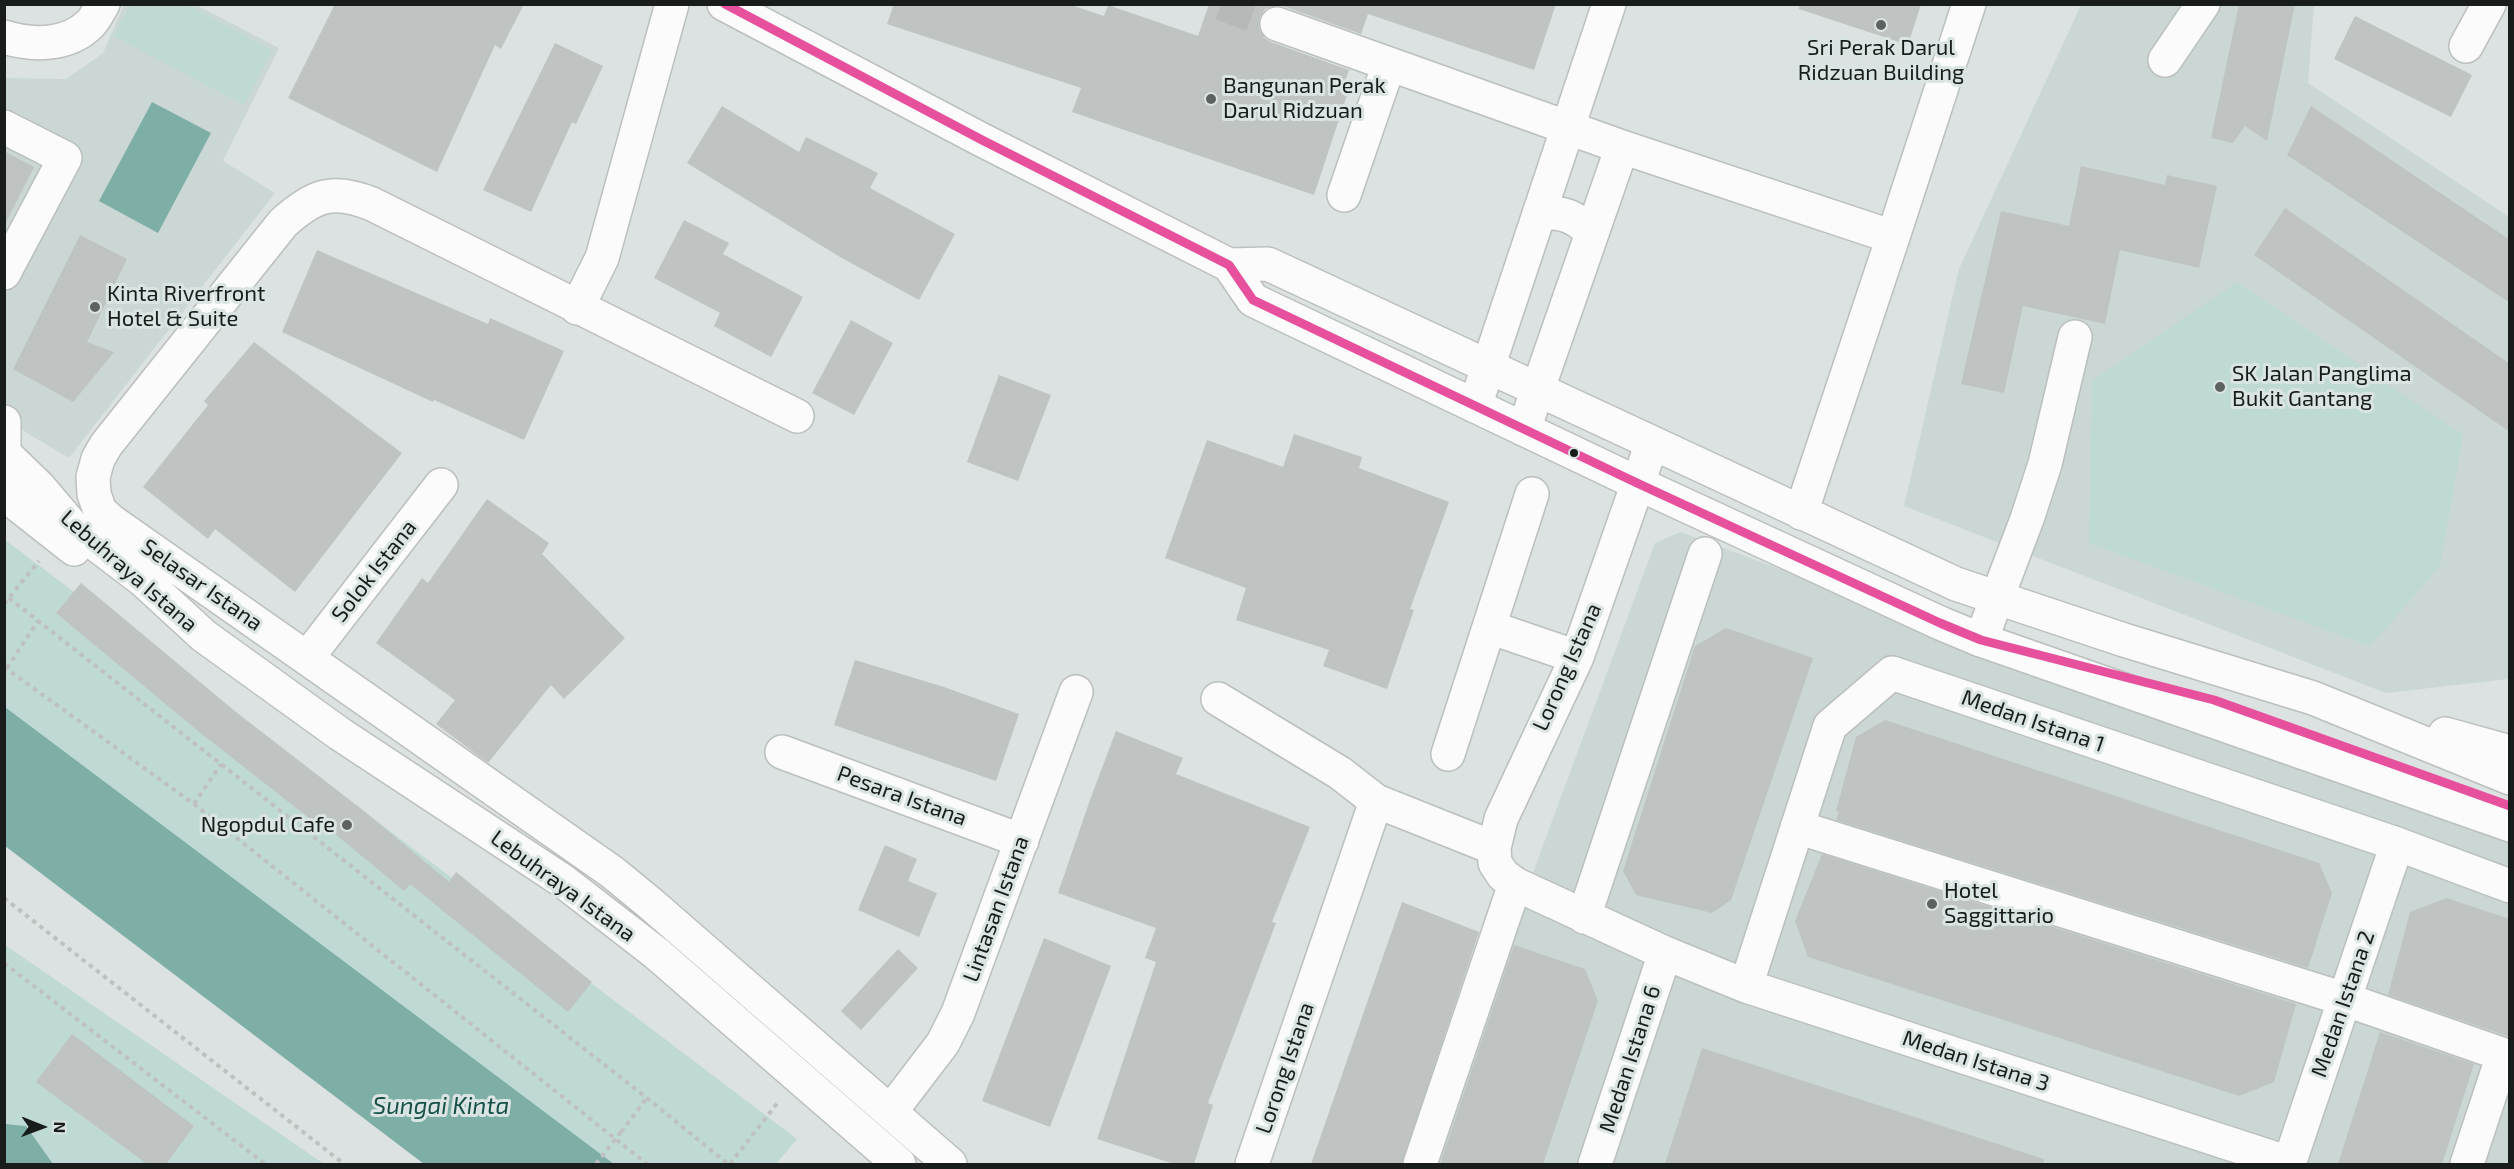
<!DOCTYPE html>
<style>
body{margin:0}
#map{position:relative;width:2514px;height:1169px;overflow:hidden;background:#dce2e1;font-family:"Exo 2",sans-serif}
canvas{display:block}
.frame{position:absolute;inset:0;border:6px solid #181c1b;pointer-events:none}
.north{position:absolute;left:12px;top:1097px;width:60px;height:60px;-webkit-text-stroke:4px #dae4e2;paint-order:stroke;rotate:91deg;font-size:16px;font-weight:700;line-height:24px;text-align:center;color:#181c1b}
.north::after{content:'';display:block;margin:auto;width:21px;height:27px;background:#181c1b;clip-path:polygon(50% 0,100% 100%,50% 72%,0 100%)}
</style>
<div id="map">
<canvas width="2514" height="1169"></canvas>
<div class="frame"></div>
<div class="north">N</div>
</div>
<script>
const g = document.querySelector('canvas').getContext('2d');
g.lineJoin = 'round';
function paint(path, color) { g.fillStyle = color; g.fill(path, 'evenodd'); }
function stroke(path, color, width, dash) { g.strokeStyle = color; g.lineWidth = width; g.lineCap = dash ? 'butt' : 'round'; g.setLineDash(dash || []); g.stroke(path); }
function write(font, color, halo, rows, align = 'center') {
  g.font = font + ' "Exo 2",sans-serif'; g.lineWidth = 6; g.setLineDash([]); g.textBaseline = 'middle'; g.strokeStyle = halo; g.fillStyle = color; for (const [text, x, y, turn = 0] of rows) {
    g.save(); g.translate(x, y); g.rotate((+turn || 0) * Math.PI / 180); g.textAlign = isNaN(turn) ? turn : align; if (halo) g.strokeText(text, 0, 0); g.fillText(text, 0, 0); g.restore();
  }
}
paint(new Path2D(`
 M 124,5 L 196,5 L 279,48 L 223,161 L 275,193 L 69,458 L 5,420 L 5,78 L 66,79 L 103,53 Z
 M 2081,5 L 2314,5 L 2308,83 L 2509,217 L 2509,679 L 2386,693 L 1904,506 L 1959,269 Z
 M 1681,532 L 2509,843 L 2509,1164 L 1425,1164 L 1655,543 Z`), '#cbd7d4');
paint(new Path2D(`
 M 130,5 L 188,5 L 272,50 L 244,105 L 114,36 Z
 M 2237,282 L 2463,435 L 2440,566 L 2370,646 L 2089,543 L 2092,381 Z
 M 4,539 L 797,1139 L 776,1164 L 614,1164 L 5,707 Z
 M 5,945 L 324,1164 L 5,1164 Z`), '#bfd9d4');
paint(new Path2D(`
 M 152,102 L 211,133 L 158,233 L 99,201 Z
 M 5,707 L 41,734 L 614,1164 L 424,1164 L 5,846 Z
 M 5,1124 L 26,1126 L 53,1164 L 5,1164 Z`), '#7eafa6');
paint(new Path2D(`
 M 335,4 L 524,4 L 501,49 L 495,45 L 437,172 L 288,98 Z
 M 894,4 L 1068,4 L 1104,16 L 1108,5 L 1198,36 L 1209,4 L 1556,4 L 1534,70 L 1368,14 L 1361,34 L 1283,6 L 1274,6 L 1265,9 L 1260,17 L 1259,27 L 1263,37 L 1271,42 L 1349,70 L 1344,84 L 1350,86 L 1314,195 L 1072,112 L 1081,88 L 887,24 Z
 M 1800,4 L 1921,4 L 1908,45 L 1799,9 Z
 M 2239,4 L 2295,4 L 2267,141 L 2245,126 L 2233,143 L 2211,138 Z
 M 2355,16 L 2472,75 L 2451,117 L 2334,59 Z
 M 555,43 L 603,66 L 576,124 L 572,122 L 531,212 L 483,190 Z
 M 722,106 L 799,152 L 806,137 L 878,173 L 870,188 L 955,234 L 919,300 L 840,257 L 687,163 Z
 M 2311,106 L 2510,240 L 2510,303 L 2287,155 Z
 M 4,151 L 34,167 L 4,226 Z
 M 2081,166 L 2165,185 L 2167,175 L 2217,186 L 2199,268 L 2120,250 L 2105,324 L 2023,306 L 2004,393 L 1961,384 L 2001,211 L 2069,226 Z
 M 2285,208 L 2510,364 L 2510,432 L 2254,255 Z
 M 684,220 L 729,243 L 723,254 L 803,297 L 771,357 L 714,326 L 720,313 L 654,278 Z
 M 80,235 L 127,259 L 87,342 L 114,352 L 73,402 L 13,369 Z
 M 317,250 L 488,324 L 490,318 L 564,351 L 524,440 L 434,400 L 433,402 L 282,332 Z
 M 851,320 L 893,343 L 854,415 L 812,393 Z
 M 254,342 L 402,453 L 295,592 L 215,529 L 208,539 L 143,487 L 208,405 L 204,401 Z
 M 999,375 L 1051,395 L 1018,481 L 967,462 Z
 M 1294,434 L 1362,457 L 1359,468 L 1449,502 L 1410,609 L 1414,610 L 1387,689 L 1323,666 L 1329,650 L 1236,620 L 1246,588 L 1165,558 L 1207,440 L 1283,467 Z
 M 487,499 L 549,543 L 542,554 L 625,638 L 564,699 L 551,685 L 488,763 L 436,724 L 455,700 L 376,643 L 422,578 L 428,583 Z
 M 81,583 L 236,712 L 364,811 L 449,882 L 456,872 L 592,982 L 568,1012 L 410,884 L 404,891 L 334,833 L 332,836 L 198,731 L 56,613 Z
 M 1726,628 L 1813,658 L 1731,900 L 1712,913 L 1636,895 L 1623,871 L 1695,646 Z
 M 855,660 L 944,687 L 1019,714 L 996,781 L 834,725 Z
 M 1885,720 L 2319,863 L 2332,893 L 2308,968 L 1836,820 L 1839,812 L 1836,811 L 1856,737 Z
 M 1116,731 L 1183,758 L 1176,774 L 1310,827 L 1272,922 L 1276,923 L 1208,1103 L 1213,1105 L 1194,1164 L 1174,1164 L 1097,1139 L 1156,962 L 1145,958 L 1156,928 L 1058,893 L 1091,797 Z
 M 885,845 L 917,859 L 908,881 L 937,893 L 919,937 L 858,910 Z
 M 1822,854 L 2296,1004 L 2274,1082 L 2239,1096 L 1808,957 L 1795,921 Z
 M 2447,898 L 2510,919 L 2510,1037 L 2388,995 L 2410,912 Z
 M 1402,902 L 1479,932 L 1402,1164 L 1311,1164 Z
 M 1044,938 L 1111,966 L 1050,1127 L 982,1101 Z
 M 1514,945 L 1585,969 L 1598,1001 L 1543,1164 L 1440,1164 Z
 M 898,949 L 918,968 L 861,1030 L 841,1011 Z
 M 2380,1032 L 2474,1064 L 2442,1164 L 2338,1164 Z
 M 72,1034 L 194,1126 L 166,1164 L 147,1164 L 36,1082 Z
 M 1702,1048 L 2044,1159 L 2043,1164 L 1665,1164 Z`), '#bfc3c2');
stroke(new Path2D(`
 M 1221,4 L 1277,24`), '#b5bab9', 33, [33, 16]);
const minor = new Path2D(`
 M 1277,24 L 1622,147 L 1893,237 L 1801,513
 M 4,37 C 32,46 68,46 90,24 C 95,19 99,11 103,4
 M 2466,46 L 2489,4
 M 2165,60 L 2203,4
 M 4,127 L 65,158 L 4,273
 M 1344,195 L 1389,64
 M 1539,213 C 1563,211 1576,217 1592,233
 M 1893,237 L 1969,4
 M 577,308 L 602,258 L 672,4
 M 1475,406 L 1609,4
 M 797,416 L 372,204 C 333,188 314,195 283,223 L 106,445 L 98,459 L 93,477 L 94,494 L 100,511 L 111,521 L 612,872 L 651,904 L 950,1164
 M 4,422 L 4,469
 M 1524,429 L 1622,147
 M 1652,443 L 1577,657 L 1501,819 L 1494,848 L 1495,863 L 1503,875 L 1515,884 L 1665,953 L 1746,986 L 2289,1163
 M 4,453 L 39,487 L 72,526 L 143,580 L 204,636 L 340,734 L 563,881 L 656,953 L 899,1164
 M 4,494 L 74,549
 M 1489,627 L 1577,657
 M 1981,640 L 2027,519 L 2045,464 L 2075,337
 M 307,658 L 441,485
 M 1218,699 L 1340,773 L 1376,801 L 1494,848
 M 782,752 L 1022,841
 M 1448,754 L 1532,494
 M 1797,827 L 2344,999 L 2510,1057
 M 1584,917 L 1705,554
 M 1746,986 L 1830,726 L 1892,673 L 2397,844 L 2510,886
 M 891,1111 L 943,1043 L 958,1013 L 1076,692
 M 1252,1164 L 1376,801
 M 1420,1164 L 1515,884
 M 1595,1164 L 1665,953
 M 2289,1164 L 2397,844
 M 2467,1164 L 2503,1055`);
const major = new Path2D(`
 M 724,4 L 982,140 L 1229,265 L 1268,264 L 1956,584 L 2124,640 L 2313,698 L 2510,778
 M 1229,265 L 1253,300 L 1637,483 L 1940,623 L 1981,640 L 2510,825
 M 2445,734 L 2510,752`);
stroke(minor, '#bbbfbe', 36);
stroke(major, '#bbbfbe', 36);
stroke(new Path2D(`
 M 9,598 L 647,1098 L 728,1164
 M 4,604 L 39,561
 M 4,667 L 194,804 L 647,1164
 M 7,668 L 38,621
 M 194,804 L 221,764
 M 4,898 L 344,1164
 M 4,963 L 265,1164
 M 621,1132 L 647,1098
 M 730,1164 L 779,1101`), '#bfc1c1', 4, [4.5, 4.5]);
stroke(minor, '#fafbfa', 33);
stroke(major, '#fafbfa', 33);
stroke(new Path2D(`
 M 596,1164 L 621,1132`), '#bfc1c1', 4, [4.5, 4.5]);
stroke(new Path2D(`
 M 725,4 L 982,140 L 1229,265 L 1253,300 L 1637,483 L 1940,623 L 1981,640 L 2214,700 L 2510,806`), '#e6509d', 9);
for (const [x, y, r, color] of [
 [1881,25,6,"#5d6160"],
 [1211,99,6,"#5d6160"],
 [95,307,6,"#5d6160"],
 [2220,387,6,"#5d6160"],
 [1574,453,5,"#181c1b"],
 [347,825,6,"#5d6160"],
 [1932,904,6,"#5d6160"]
]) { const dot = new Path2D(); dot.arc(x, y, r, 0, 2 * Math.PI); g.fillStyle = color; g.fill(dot); stroke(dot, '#dae4e2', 2); }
write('22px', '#181c1b', '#dae4e2', [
 ["Sri Perak Darul",1881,48,"center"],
 ["Ridzuan Building",1881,73,"center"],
 ["Bangunan Perak",1223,86],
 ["Darul Ridzuan",1223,111],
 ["Kinta Riverfront",107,294],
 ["Hotel & Suite",107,319],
 ["SK Jalan Panglima",2232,374],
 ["Bukit Gantang",2232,399],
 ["Ngopdul Cafe",335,825,"right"],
 ["Hotel",1944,891],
 ["Saggittario",1944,916]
], 'left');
write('22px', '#181c1b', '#dae4e2', [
 ["Lebuhraya Istana",129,571,41],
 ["Solok Istana",374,571,-52],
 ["Selasar Istana",202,585,35],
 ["Lorong Istana",1567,667,-66],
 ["Medan Istana 1",2033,721,19],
 ["Pesara Istana",902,796,20],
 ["Lebuhraya Istana",563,886,36],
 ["Lintasan Istana",996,909,-70],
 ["Medan Istana 2",2343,1004,-71],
 ["Medan Istana 6",1630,1059,-72],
 ["Medan Istana 3",1976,1061,18],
 ["Lorong Istana",1285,1068,-71]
]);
write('italic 24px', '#165148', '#dae4e2', [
 ["Sungai Kinta",441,1106]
]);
</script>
